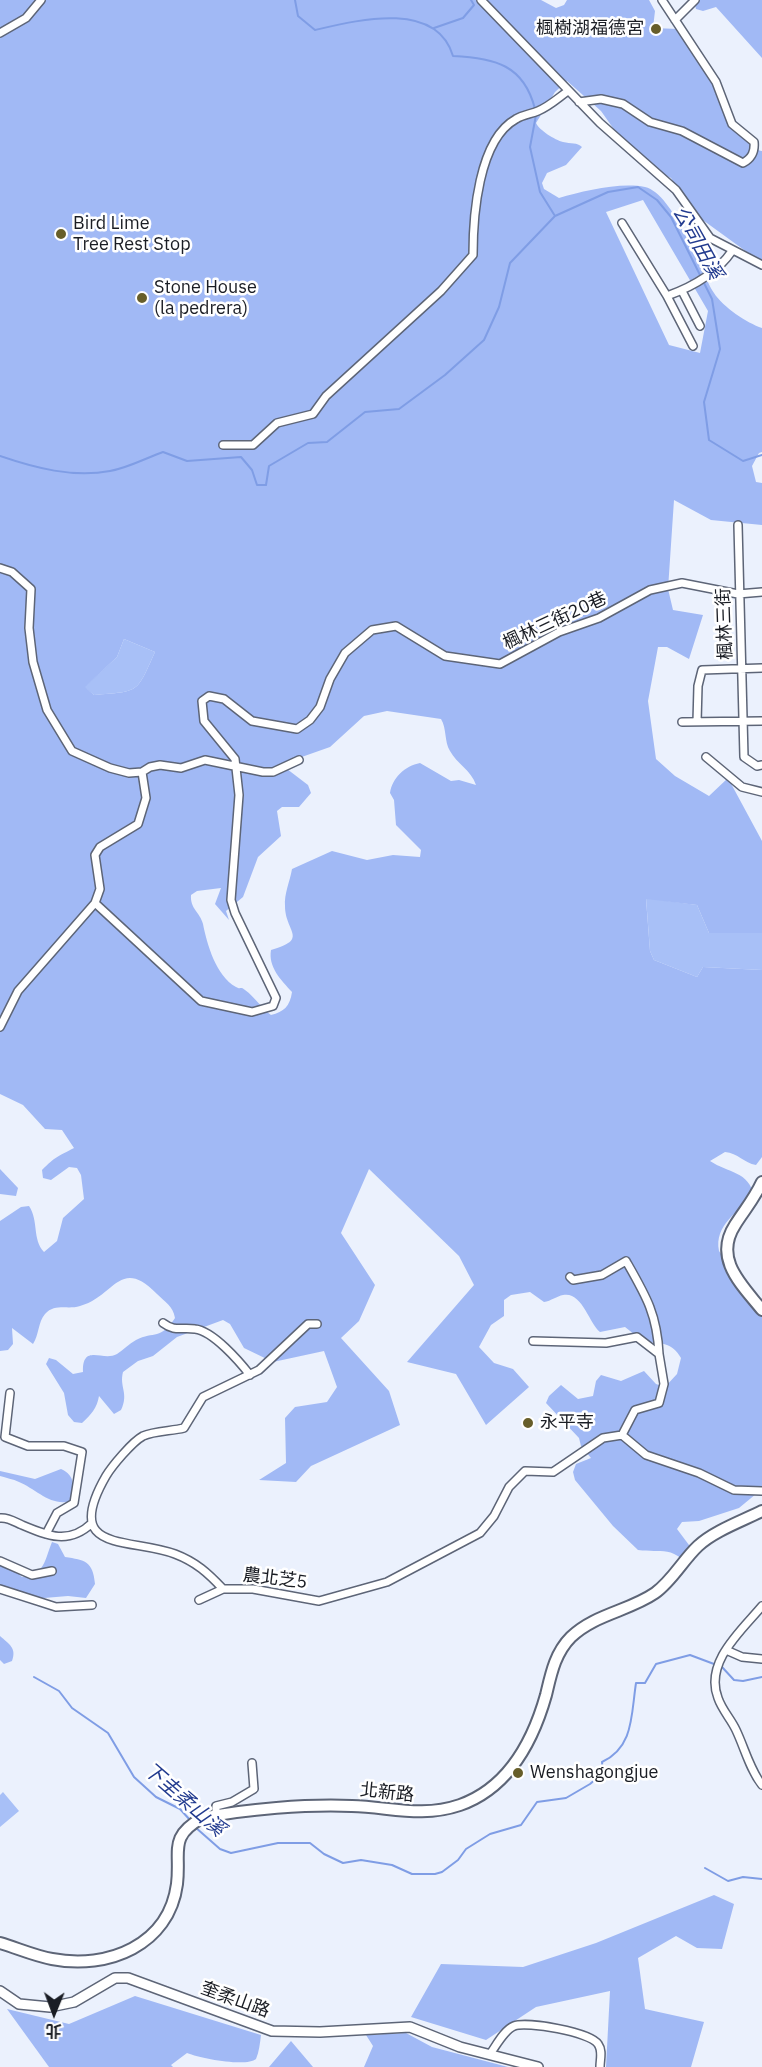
<!DOCTYPE html>
<meta charset="utf-8">
<style>
body{margin:0}
#map{position:relative;width:762px;height:2067px;overflow:hidden;background:#ebf1fd;font-family:"IBM Plex Sans","Noto Sans TC",sans-serif}
canvas{display:block}
.north{position:absolute;left:24px;top:1983px;width:60px;height:60px;-webkit-text-stroke:4px #fff;paint-order:stroke;rotate:181deg;font-size:16px;font-weight:700;line-height:24px;text-align:center;color:#1a1d24}
.north::after{content:'';display:block;margin:auto;width:21px;height:27px;background:#1a1d24;clip-path:polygon(50% 0,100% 100%,50% 72%,0 100%)}
</style>
<div id="map">
<canvas width="762" height="2067"></canvas>
<div class="north">北</div>
</div>
<script>
const g = document.querySelector('canvas').getContext('2d');
g.lineJoin = 'round';
function paint(path, color) { g.fillStyle = color; g.fill(path, 'evenodd'); }
function stroke(path, color, width, dash) { g.strokeStyle = color; g.lineWidth = width; g.lineCap = dash ? 'butt' : 'round'; g.setLineDash(dash || []); g.stroke(path); }
function write(font, color, halo, rows, align = 'center') {
  g.font = font + ' "IBM Plex Sans","Noto Sans TC",sans-serif'; g.lineWidth = 5; g.setLineDash([]); g.textBaseline = 'middle'; g.strokeStyle = halo; g.fillStyle = color; for (const [text, x, y, turn = 0] of rows) {
    g.save(); g.translate(x, y); g.rotate((+turn || 0) * Math.PI / 180); g.textAlign = isNaN(turn) ? turn : align; if (halo) g.strokeText(text, 0, 0); g.fillText(text, 0, 0); g.restore();
  }
}
paint(new Path2D(`
 M 124,639 L 155,652 C 136,694 140,691 94,695 L 84,687 L 117,657 Z
 M 646,898 L 697,905 L 709,933 L 762,933 L 762,970 L 703,967 L 697,977 L 654,960 L 650,951 Z
 M 3,1792 L 19,1811 L 0,1827 L 0,1795 Z`), '#a8c0f7');
paint(new Path2D(`
 M 0,0 L 541,0 L 556,8 L 564,5 L 567,0 L 649,0 L 655,11 L 653,28 L 678,29 C 689,44 702,59 712,75 C 721,90 747,151 762,151 L 762,263 L 700,218 L 683,198 L 671,178 L 647,167 L 620,138 L 601,111 L 567,81 L 555,92 L 536,123 C 539,130 555,140 563,142 C 571,144 577,142 582,147 L 566,165 L 547,173 L 542,183 L 544,189 L 559,198 C 583,191 620,182 645,187 C 674,194 699,269 714,293 C 723,307 747,323 762,328 L 762,452 L 759,453 L 752,466 L 756,482 L 762,483 L 762,525 L 711,520 L 674,500 L 668,589 L 673,610 L 703,615 L 689,659 L 667,647 L 658,647 L 648,701 L 656,759 L 675,776 L 709,796 L 728,778 L 762,841 L 762,933 L 709,933 L 697,905 L 646,899 L 650,951 L 654,960 L 697,977 L 703,967 L 762,970 L 762,1157 L 756,1165 C 744,1163 738,1153 725,1152 L 710,1161 C 728,1173 749,1171 754,1196 C 738,1212 714,1225 719,1251 L 762,1315 L 762,1489 L 739,1508 L 699,1521 L 682,1522 L 677,1529 L 695,1553 L 694,1561 L 686,1562 C 668,1546 661,1553 638,1550 L 613,1526 L 575,1480 L 573,1472 L 576,1464 L 591,1458 L 581,1446 L 579,1438 L 546,1403 L 549,1396 L 561,1385 L 578,1399 L 593,1396 L 596,1381 L 601,1375 L 621,1381 L 644,1371 L 656,1384 L 665,1387 L 677,1374 L 681,1358 C 672,1342 661,1343 644,1342 L 625,1327 L 600,1332 C 589,1323 582,1291 563,1295 C 557,1296 551,1301 544,1302 L 530,1292 L 511,1295 L 504,1300 L 504,1316 L 491,1325 L 479,1347 L 494,1363 L 513,1369 L 529,1387 L 486,1425 L 456,1374 L 407,1362 L 474,1285 L 459,1256 L 369,1169 L 341,1233 L 375,1285 L 359,1321 L 341,1338 L 389,1391 L 400,1425 L 311,1466 L 296,1482 L 259,1480 L 286,1463 L 285,1418 L 295,1407 L 327,1402 L 337,1387 L 324,1351 L 273,1362 L 244,1348 L 230,1324 L 223,1320 L 177,1337 L 153,1356 L 138,1361 L 123,1372 C 119,1387 129,1393 121,1410 L 114,1414 L 99,1396 C 97,1408 91,1415 82,1423 L 74,1422 L 68,1415 L 64,1393 L 46,1364 L 49,1358 L 56,1360 L 73,1374 L 83,1372 C 82,1343 103,1362 117,1354 C 123,1350 129,1344 136,1340 C 154,1331 161,1340 175,1318 C 173,1306 165,1302 157,1294 C 120,1256 115,1296 80,1306 C 68,1310 55,1303 45,1314 C 38,1322 39,1335 33,1344 L 12,1328 L 13,1344 L 8,1350 L 0,1351 L 0,1221 L 21,1207 L 29,1206 C 39,1221 32,1239 44,1252 L 57,1241 L 63,1218 L 84,1199 L 81,1175 L 77,1168 L 69,1167 L 51,1180 L 43,1178 L 42,1170 C 56,1156 57,1157 74,1148 L 62,1130 L 45,1129 L 23,1105 L 0,1094 ZM 643,200 L 708,311 L 700,353 L 669,345 L 606,212 ZM 124,639 L 155,652 C 136,694 140,691 94,695 L 85,687 L 117,657 ZM 387,711 L 441,719 C 447,729 444,741 450,751 C 457,764 471,770 476,785 L 459,780 L 451,781 L 420,763 C 405,766 392,778 390,793 L 394,800 L 396,825 L 421,850 L 420,857 L 393,855 L 367,860 L 332,851 L 292,869 C 290,881 284,894 285,906 C 285,932 310,939 271,950 C 268,967 281,980 292,992 C 290,1006 284,1012 271,1015 C 261,1008 255,997 245,990 C 240,986 241,990 236,987 C 216,976 207,944 203,924 C 200,912 190,909 191,895 L 197,891 L 221,888 L 215,904 L 229,920 L 226,911 L 243,897 L 258,857 L 281,836 L 277,811 L 282,807 L 299,807 L 311,793 L 308,785 L 287,769 L 296,759 L 330,747 L 364,716 Z
 M 698,0 L 762,0 L 762,58 L 716,7 L 703,11 L 696,9 L 695,5 Z
 M 0,1169 L 18,1188 L 16,1196 L 0,1194 Z
 M 61,1469 C 76,1476 74,1487 71,1501 C 51,1507 36,1489 19,1482 C 13,1479 6,1478 0,1476 L 0,1471 L 35,1479 Z
 M 52,1542 L 58,1544 L 65,1557 C 85,1560 93,1561 95,1584 L 86,1598 L 68,1596 L 32,1599 L 10,1587 L 0,1588 L 0,1562 L 12,1568 L 22,1577 C 45,1575 45,1559 52,1542 Z
 M 0,1636 C 9,1644 17,1648 12,1661 L 4,1664 L 0,1660 Z
 M 714,1895 L 734,1904 L 722,1949 L 697,1948 L 676,1936 L 638,1958 L 645,2009 L 704,2022 L 691,2067 L 606,2067 L 610,1991 L 536,2007 L 486,2040 L 411,2017 L 441,1964 L 523,1967 L 596,1943 Z
 M 135,1996 L 261,2035 C 260,2043 259,2052 256,2059 C 247,2067 202,2059 187,2053 L 171,2065 L 173,2067 L 49,2067 L 7,2009 L 69,2024 Z
 M 406,2033 L 432,2047 L 508,2067 L 364,2067 L 373,2046 L 366,2035 Z
 M 291,2041 L 313,2067 L 269,2067 Z`), '#a1b9f5');
stroke(new Path2D(`
 M 295,0 L 298,16 L 315,30 C 358,20 436,0 453,56 C 495,58 524,65 535,109
 M 434,28 L 463,18 L 474,5 L 471,0
 M 536,115 L 530,147 L 540,192 L 555,216 L 608,192 L 638,187 L 657,200 L 671,217 L 712,299 L 720,349 L 704,402 L 709,440 L 743,461 L 762,455
 M 0,456 C 35,468 73,478 110,471 C 128,468 146,458 163,452 L 187,461 L 241,457 L 252,470 L 257,485 L 266,485 L 269,466 L 308,443 L 327,442 L 365,412 L 399,409 L 445,375 L 484,340 L 499,307 L 510,263 L 555,216
 M 34,1677 L 59,1691 L 72,1708 L 108,1733 L 134,1777 L 156,1797 L 180,1809 L 190,1820
 M 195,1827 L 220,1849 L 231,1853 L 278,1843 L 310,1843 L 324,1854 L 343,1863 L 361,1860 L 392,1865 L 412,1874 L 435,1874 L 442,1872 L 458,1860 L 466,1849 L 490,1834 L 521,1825 L 537,1802 L 566,1798 L 590,1784 L 603,1773 L 602,1762 C 634,1747 631,1715 636,1683 L 645,1683 L 656,1664 L 690,1655 L 722,1667 L 734,1680 L 743,1681 L 762,1677
 M 705,1868 L 728,1881 L 743,1877 L 762,1879`), '#7f9de5', 2);
const minor = new Path2D(`
 M 481,0 L 600,123 L 676,190 L 710,238 L 762,265
 M 675,20 L 695,0
 M 0,33 L 26,18 L 41,0
 M 579,102 L 601,99 L 623,104 L 650,122 L 682,131 L 743,163 C 752,158 755,152 754,142 L 732,124 L 716,82 L 662,0
 M 622,223 L 667,296
 M 682,291 L 700,326
 M 693,346 L 667,296 C 692,287 717,273 732,251
 M 223,445 L 253,445 L 277,423 L 313,414 L 326,396 L 441,291 L 473,255 C 473,217 478,140 516,119 C 522,115 531,114 538,111 C 550,106 558,98 568,91
 M 738,525 L 744,757 L 757,766 L 762,765
 M 0,568 L 12,572 L 31,589 L 29,628 L 33,662 L 47,710 L 72,751 L 110,768 L 129,773 L 142,772 L 150,767 L 160,765 L 181,768 L 205,760 L 263,772 L 273,772 L 299,760
 M 682,722 L 762,721
 M 697,722 L 698,686 L 702,670 L 762,668
 M 706,757 L 742,787 L 762,792
 M 95,903 L 201,1001 L 252,1012 L 273,1006 L 276,998 L 235,913 L 231,900 L 239,795 L 235,759 L 204,721 L 202,701 L 209,696 L 224,699 L 252,721 L 297,729 L 310,720 L 320,707 L 330,679 L 345,653 L 372,630 L 396,626 L 445,656 L 500,664 L 559,632 L 599,618 L 650,590 L 682,583 L 738,594 L 762,592
 M 0,1027 L 18,991 L 95,903 L 100,889 L 95,855 L 100,847 L 138,824 L 146,798 L 142,772
 M 570,1277 L 573,1280 L 602,1275 L 626,1261 C 646,1296 657,1314 659,1354
 M 163,1323 C 175,1332 181,1327 195,1329 C 213,1331 239,1361 250,1375
 M 533,1341 L 606,1343 L 637,1337 L 659,1354 L 664,1384 L 659,1403 L 635,1410 L 622,1435
 M 10,1393 L 5,1437 L 28,1446 L 64,1446 L 82,1452 L 74,1503 L 57,1513 L 46,1534
 M 0,1518 C 8,1517 15,1522 22,1525 C 48,1536 69,1545 92,1523
 M 0,1561 L 32,1575 L 52,1571
 M 0,1589 L 56,1607 L 92,1605
 M 223,1589 C 208,1573 196,1562 175,1554 C 129,1537 61,1554 106,1476 C 112,1466 132,1442 143,1436 C 154,1431 172,1431 184,1428 L 203,1397 L 259,1370 L 308,1324 L 317,1324
 M 199,1600 L 223,1589 L 253,1589 L 319,1601 L 387,1582 L 480,1533 L 494,1516 L 509,1487 L 525,1471 L 553,1472 L 603,1438 L 622,1435 L 646,1455 L 699,1473 L 734,1490 L 762,1491
 M 762,1606 C 742,1630 704,1662 718,1698 C 722,1710 731,1719 736,1730 C 745,1749 750,1770 762,1785
 M 726,1650 L 742,1657 L 762,1659
 M 216,1815 L 216,1806 L 232,1802 L 254,1789 L 252,1763
 M 490,2054 C 496,2046 504,2030 514,2026 C 527,2021 590,2032 598,2044 C 603,2051 600,2059 600,2067`);
const tertiary = new Path2D(`
 M 0,1991 L 19,2004 L 50,2007 L 74,2002 L 115,1978 L 128,1978 L 272,2031 L 320,2032 L 410,2027 L 460,2047 L 538,2067`);
const secondary = new Path2D(`
 M 762,1182 C 753,1201 745,1209 735,1225 C 713,1259 742,1285 762,1310
 M 0,1943 C 17,1948 35,1956 52,1959 C 108,1970 169,1945 177,1884 C 181,1851 168,1837 202,1818 C 245,1809 308,1804 352,1806 C 390,1807 422,1818 460,1805 C 508,1788 533,1741 546,1695 C 551,1674 555,1653 571,1637 C 595,1614 629,1611 655,1593 C 672,1581 683,1560 698,1546 C 714,1531 742,1521 762,1511`);
stroke(minor, '#5d6577', 10);
stroke(tertiary, '#5d6577', 12);
stroke(secondary, '#5d6577', 14);
stroke(minor, '#fff', 7);
stroke(tertiary, '#fff', 9);
stroke(secondary, '#fff', 10);
for (const [x, y, r, color] of [
 [656,29,6,"#675e2a"],
 [61,234,6,"#675e2a"],
 [142,298,6,"#675e2a"],
 [528,1423,6,"#675e2a"],
 [518,1773,6,"#675e2a"]
]) { const dot = new Path2D(); dot.arc(x, y, r, 0, 2 * Math.PI); g.fillStyle = color; g.fill(dot); stroke(dot, '#fff', 2); }
write('18px', '#1a1d24', '#fff', [
 ["楓樹湖福德宮",644,29,"right"],
 ["Bird Lime",73,224],
 ["Tree Rest Stop",73,245],
 ["Stone House",154,288],
 ["(la pedrera)",154,309],
 ["永平寺",540,1423],
 ["Wenshagongjue",530,1773]
], 'left');
write('18px', '#1a1d24', '#fff', [
 ["楓林三街20巷",555,621,-25],
 ["楓林三街",725,624,-92],
 ["農北芝5",275,1579,7],
 ["北新路",387,1793,6],
 ["奎柔山路",235,2000,20]
]);
write('italic 20px', '#223b8f', '#fff', [
 ["公司田溪",697,243,61],
 ["下圭柔山溪",184,1800,41]
]);
</script>
